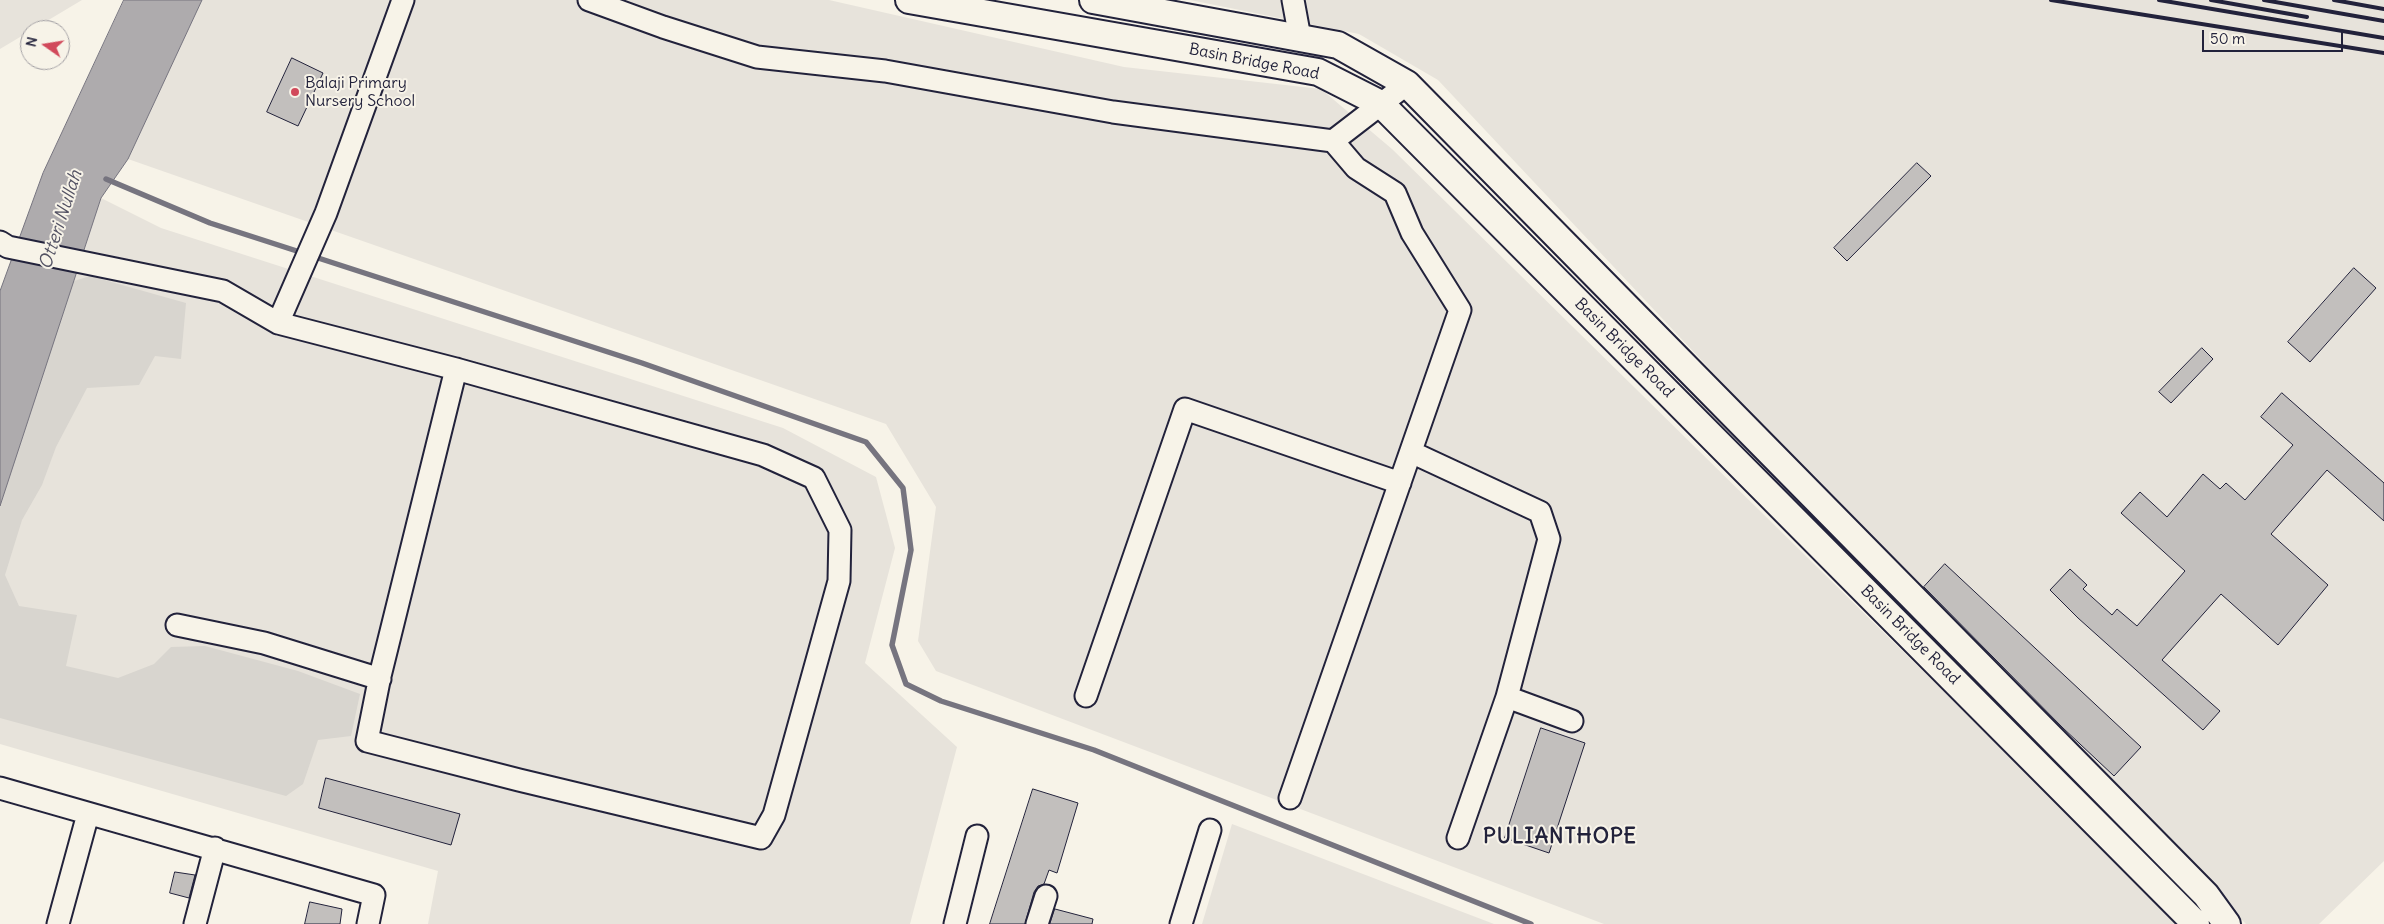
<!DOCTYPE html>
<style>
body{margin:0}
#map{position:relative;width:2384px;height:924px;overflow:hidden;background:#f7f3e8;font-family:Delius,sans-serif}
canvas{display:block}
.north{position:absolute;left:20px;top:20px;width:50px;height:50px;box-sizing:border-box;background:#f7f3e8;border:1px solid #a29fa3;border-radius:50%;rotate:283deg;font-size:14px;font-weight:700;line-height:20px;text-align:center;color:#22223b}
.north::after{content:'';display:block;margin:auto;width:18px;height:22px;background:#d1495b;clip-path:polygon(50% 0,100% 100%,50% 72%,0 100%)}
.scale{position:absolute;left:2202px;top:30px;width:141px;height:22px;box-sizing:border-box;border:2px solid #22223b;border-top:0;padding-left:6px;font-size:15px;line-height:18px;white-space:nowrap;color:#22223b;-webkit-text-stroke:4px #f7f3e8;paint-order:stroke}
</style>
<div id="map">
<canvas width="2384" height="924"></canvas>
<div class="north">N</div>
<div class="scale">50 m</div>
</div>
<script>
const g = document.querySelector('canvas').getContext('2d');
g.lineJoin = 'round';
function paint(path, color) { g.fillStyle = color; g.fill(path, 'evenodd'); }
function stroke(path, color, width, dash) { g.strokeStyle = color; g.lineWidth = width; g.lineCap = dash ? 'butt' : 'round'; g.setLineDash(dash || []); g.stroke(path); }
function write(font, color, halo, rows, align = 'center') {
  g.font = font + ' Delius,sans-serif'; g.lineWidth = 4; g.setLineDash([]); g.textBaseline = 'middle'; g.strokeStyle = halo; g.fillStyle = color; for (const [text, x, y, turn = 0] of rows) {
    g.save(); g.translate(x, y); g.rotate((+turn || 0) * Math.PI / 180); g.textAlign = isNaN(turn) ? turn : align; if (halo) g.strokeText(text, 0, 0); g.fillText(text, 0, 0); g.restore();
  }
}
paint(new Path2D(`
 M 0,0 L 82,0 L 0,49 Z
 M 202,0 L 829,0 L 1124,67 L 1321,89 L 1392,149 L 2180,924 L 1604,924 L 936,671 L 918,641 L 936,507 L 886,424 L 128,159 Z
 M 1190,0 L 2384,0 L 2384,861 L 2319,924 L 2246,924 L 1785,449 L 1438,80 L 1359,34 Z
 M 101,198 L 161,228 L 783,428 L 876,477 L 895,548 L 865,663 L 957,747 L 910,924 L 428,924 L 438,871 L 0,744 L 0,506 Z
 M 1232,824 L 1494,924 L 1202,924 Z`), '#e7e3db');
paint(new Path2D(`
 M 90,276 L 186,303 L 181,359 L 155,356 L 139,385 L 87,388 L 56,447 L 42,485 L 22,520 L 5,575 L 19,606 L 77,615 L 66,666 L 118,678 L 154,664 L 171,647 L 205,646 L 298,671 L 360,694 L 351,736 L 318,740 L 303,784 L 286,796 L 0,718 L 0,504 L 71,282 Z`), '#d8d5cf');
const water = new Path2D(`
 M 124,0 L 202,0 L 128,159 L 101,198 L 0,506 L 0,291 L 43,173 Z`);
paint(water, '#aeabad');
stroke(water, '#76747f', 1);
stroke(new Path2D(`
 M 106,179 L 210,223 L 303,253
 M 312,256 L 642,363 L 866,442 L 903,488 L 911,550 L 892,645 L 906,684 L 941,701 L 1094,750 L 1531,924`), '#76747f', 5.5);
const building = new Path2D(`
 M 292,58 L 323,73 L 298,126 L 267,112 Z
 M 1917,163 L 1931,176 L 1847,261 L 1834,248 Z
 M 2354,268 L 2376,288 L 2310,362 L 2288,342 Z
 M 2202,348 L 2213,359 L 2171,403 L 2159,392 Z
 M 2282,393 L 2384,483 L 2384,521 L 2327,470 L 2271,534 L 2328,585 L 2278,645 L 2221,594 L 2162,660 L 2220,711 L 2203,730 L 2078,618 L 2050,590 L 2070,569 L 2087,585 L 2083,589 L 2112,615 L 2117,609 L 2137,626 L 2185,571 L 2121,513 L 2140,492 L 2167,517 L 2203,474 L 2220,489 L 2226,483 L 2245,500 L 2293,445 L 2261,417 Z
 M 1945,564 L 2141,747 L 2114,776 L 2063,728 L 1924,587 Z
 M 1541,728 L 1585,743 L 1549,853 L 1505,838 Z
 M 326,778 L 460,814 L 451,845 L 319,808 Z
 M 1033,789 L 1078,803 L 1057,873 L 1049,870 L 1044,884 L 1038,886 L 1034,892 L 1025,924 L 990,924 Z
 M 175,872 L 195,875 L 189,898 L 170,893 Z
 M 310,902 L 342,909 L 340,924 L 305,924 Z
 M 1055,909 L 1093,919 L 1092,924 L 1050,924 Z`);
paint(building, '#c2bfbd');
stroke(building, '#22223b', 1);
const minor = new Path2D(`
 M 589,0 L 663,27 L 757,57 L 885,71 L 1113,112 L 1333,141 L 1407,84
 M 1293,0 L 1300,38
 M 0,242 L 8,247 L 223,291 L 278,323 L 456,369 L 763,455 L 814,478 L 840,530 L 839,581 L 774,815 L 761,838 L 519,780 L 367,741 L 380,676 L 456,369
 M 278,323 L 326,213 L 403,0
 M 1411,452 L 1540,512 L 1549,539 L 1507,697
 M 177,625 L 264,643 L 380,679
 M 1086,696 L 1185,409 L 1400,483
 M 0,788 L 374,895 L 368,924
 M 1290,798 L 1460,310 L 1412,233 L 1395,193 L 1356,168 L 1333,141
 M 1458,838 L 1507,697 L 1572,721
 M 58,924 L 88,814
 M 195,924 L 215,848
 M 955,924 L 977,836
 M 1037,924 L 1046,896
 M 1181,924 L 1210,830`);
const major = new Path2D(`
 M 909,0 L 1318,72 L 1381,104 L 2196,924
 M 1093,0 L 1338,45 L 1407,84 L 2206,895 L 2227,924`);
stroke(minor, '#22223b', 25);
stroke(major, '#22223b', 30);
stroke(minor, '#f7f3e8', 21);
stroke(major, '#f7f3e8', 26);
stroke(new Path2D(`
 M 2051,0 L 2384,53
 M 2159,0 L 2384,38
 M 2211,0 L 2307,17
 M 2264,0 L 2384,21
 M 2334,0 L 2384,9`), '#22223b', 4);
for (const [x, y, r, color] of [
 [295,92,5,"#d1495b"]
]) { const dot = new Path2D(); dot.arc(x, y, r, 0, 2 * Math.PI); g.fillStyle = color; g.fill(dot); stroke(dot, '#f7f3e8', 2); }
write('16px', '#22223b', '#f7f3e8', [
 ["Basin Bridge Road",1254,62,11],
 ["Basin Bridge Road",1624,348,45],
 ["Basin Bridge Road",1910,635,45]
]);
write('16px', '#22223b', '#f7f3e8', [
 ["Balaji Primary",305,83],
 ["Nursery School",305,101]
], 'left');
write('italic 18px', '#535263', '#f7f3e8', [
 ["Otteri Nullah",61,220,-72]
]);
g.letterSpacing = '1px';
write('bold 21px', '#22223b', '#f7f3e8', [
 ["PULIANTHOPE",1560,837]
]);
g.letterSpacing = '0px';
</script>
